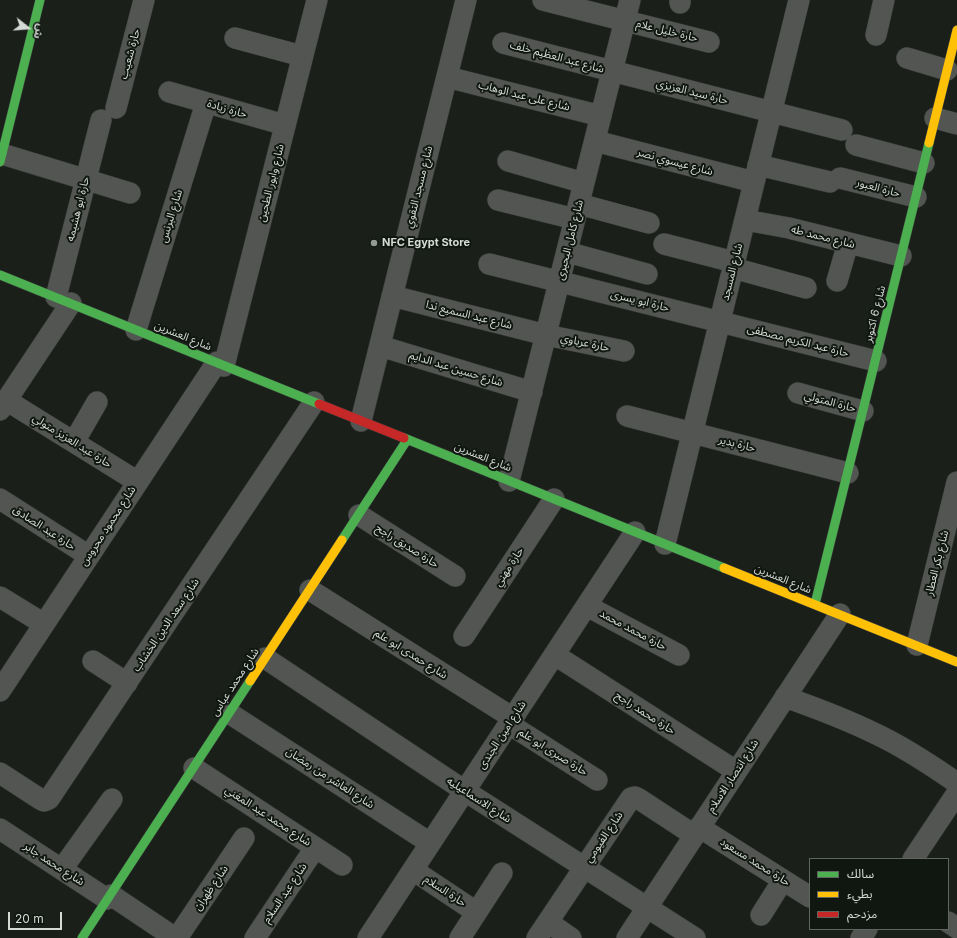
<!DOCTYPE html>
<meta charset="utf-8">
<style>
body{margin:0}
#map{position:relative;width:957px;height:938px;overflow:hidden;background:#1a1f1a;font-family:Inter,"Noto Sans Arabic",sans-serif}
canvas{display:block}
.legend{position:absolute;left:809px;top:858px;width:140px;height:72px;box-sizing:border-box;background:#101710;border:1px solid #5f655f;margin:0;padding:5px 7px;list-style:none;font-size:12px;color:#d5dad6}
.legend li{display:flex;align-items:center;gap:8px;height:20px}
.legend b{width:20px;border:1px solid #5f655f}
.north{position:absolute;left:8px;top:8px;width:40px;height:40px;-webkit-text-stroke:3px #101710;paint-order:stroke;rotate:107deg;font-size:11px;font-weight:700;line-height:16px;text-align:center;color:#d5dad6}
.north::after{content:'';display:block;margin:auto;width:14px;height:18px;background:#d5dad6;clip-path:polygon(50% 0,100% 100%,50% 72%,0 100%)}
.scale{position:absolute;left:8px;top:912px;width:54px;height:18px;box-sizing:border-box;border:2px solid #d5dad6;border-top:0;padding-left:5px;font-size:12px;line-height:14px;white-space:nowrap;color:#d5dad6;-webkit-text-stroke:3px #101710;paint-order:stroke}
</style>
<div id="map">
<canvas width="957" height="938"></canvas>
<ul class="legend">
<li><b style="height:5px;background:#4caf50"></b>سالك</li>
<li><b style="height:5px;background:#ffc107"></b>بطيء</li>
<li><b style="height:5px;background:#c62828"></b>مزدحم</li>
</ul>
<div class="north">ش</div>
<div class="scale">20 m</div>
</div>
<script>
const g = document.querySelector('canvas').getContext('2d');
g.lineJoin = 'round';
function stroke(path, color, width, dash) { g.strokeStyle = color; g.lineWidth = width; g.lineCap = dash ? 'butt' : 'round'; g.setLineDash(dash || []); g.stroke(path); }
function write(font, color, halo, rows, align = 'center') {
  g.font = font + ' Inter,"Noto Sans Arabic",sans-serif'; g.lineWidth = 4; g.setLineDash([]); g.textBaseline = 'middle'; g.strokeStyle = halo; g.fillStyle = color; for (const [text, x, y, turn = 0] of rows) {
    g.save(); g.translate(x, y); g.rotate((+turn || 0) * Math.PI / 180); g.textAlign = isNaN(turn) ? turn : align; if (halo) g.strokeText(text, 0, 0); g.fillText(text, 0, 0); g.restore();
  }
}
const street = new Path2D(`
 M 543,0 L 709,42
 M 680,3 L 680,0
 M 876,35 L 884,0
 M 235,38 L 302,56
 M 503,43 L 842,130
 M 907,58 L 947,70
 M 447,77 L 601,116
 M 169,92 L 285,125
 M 116,108 L 144,0
 M 935,118 L 957,124
 M 595,141 L 754,182
 M 856,145 L 924,163
 M 2,154 L 130,193
 M 508,161 L 584,183
 M 758,165 L 830,182
 M 840,178 L 916,197
 M 498,200 L 575,219
 M 579,204 L 649,223
 M 745,220 L 789,228 L 901,256
 M 664,244 L 734,262
 M 567,252 L 647,274
 M 489,264 L 876,361
 M 733,268 L 806,288
 M 837,281 L 848,243
 M 392,296 L 546,335 L 624,351
 M 56,297 L 101,120
 M 136,330 L 206,103
 M 380,346 L 532,392
 M 224,366 L 317,0
 M 798,393 L 863,411
 M 6,400 L 138,482
 M 0,410 L 71,303
 M 627,416 L 848,473
 M 361,421 L 466,0
 M 74,442 L 97,402
 M 509,481 L 630,0
 M 0,499 L 89,556
 M 359,515 L 455,576
 M 665,544 L 799,0
 M 310,590 L 513,718
 M 0,597 L 44,624
 M 587,606 L 679,655
 M 464,636 L 554,499
 M 917,645 L 957,482
 M 555,655 L 736,771
 M 265,658 L 465,791 L 695,938
 M 93,661 L 127,683
 M 0,691 L 217,362
 M 785,697 C 816,708 846,719 876,734 C 904,747 931,765 957,783
 M 229,713 L 430,843
 M 509,724 L 597,780
 M 194,768 L 342,865
 M 0,773 L 40,799 L 44,801 L 49,799 L 314,402
 M 699,827 L 810,897
 M 0,829 L 107,899
 M 913,859 L 957,793
 M 62,869 L 112,799
 M 413,870 L 476,912
 M 111,895 L 175,938
 M 761,915 L 783,880
 M 548,922 L 571,938
 M 948,922 L 957,928
 M 177,938 L 244,838
 M 255,938 L 315,848
 M 368,938 L 635,532
 M 460,938 L 502,873
 M 537,938 L 631,798 L 635,797 L 639,799 L 694,835
 M 627,938 L 840,614
 M 861,938 L 867,929`);
const fast = new Path2D(`
 M 0,162 L 40,0
 M 0,275 L 319,404
 M 404,438 L 724,568
 M 342,540 L 407,440
 M 815,604 L 929,143
 M 82,938 L 250,681`);
const slow = new Path2D(`
 M 929,143 L 957,30
 M 724,568 L 957,662
 M 250,681 L 342,540`);
const jam = new Path2D(`
 M 319,404 L 404,438`);
stroke(street, '#373a38', 22);
stroke(fast, '#373a38', 10);
stroke(slow, '#373a38', 10);
stroke(jam, '#373a38', 10);
stroke(street, '#525552', 21);
stroke(fast, '#4caf50', 9);
stroke(slow, '#ffc107', 9);
stroke(jam, '#c62828', 9);
for (const [x, y, r, color] of [
 [374,243,4,"#949994"]
]) { const dot = new Path2D(); dot.arc(x, y, r, 0, 2 * Math.PI); g.fillStyle = color; g.fill(dot); stroke(dot, '#101710', 1.5); }
write('11px', '#d5dad6', '#101710', [
 ["حارة خليل علام",667,31,14],
 ["حارة شعيب",130,54,-75],
 ["شارع عبد العظيم خلف",557,57,15],
 ["حارة سيد العزيزي",692,92,14],
 ["شارع على عبد الوهاب",524,96,14],
 ["حارة زيادة",227,109,16],
 ["شارع عيسوي نصر",675,162,15],
 ["شارع وابور الطحين",271,183,-76],
 ["شارع مسجد التقوي",419,187,-76],
 ["حارة العبور",878,188,15],
 ["حارة ابو هشيمه",78,209,-76],
 ["شارع البرنس",171,216,-73],
 ["شارع محمد طه",823,237,14],
 ["شارع كامل البحيرى",570,240,-76],
 ["شارع المسجد",732,272,-76],
 ["حارة ابو يسرى",640,301,14],
 ["شارع 6 اكتوبر",875,314,-76],
 ["شارع عبد السميع ندا",469,315,14],
 ["شارع العشرين",183,336,22],
 ["حارة عبد الكريم مصطفى",798,341,14],
 ["حارة عرباوي",585,343,12],
 ["شارع حسين عبد الدايم",456,369,17],
 ["حارة المتولي",830,402,15],
 ["حارة عبد العزيز متولي",72,441,32],
 ["حارة بدير",737,444,14],
 ["شارع العشرين",483,457,22],
 ["شارع محمود محروس",108,526,-57],
 ["حارة عبد الصادق",44,528,33],
 ["حارة صديق راجح",407,546,32],
 ["شارع بكر العطار",937,563,-76],
 ["حارة مهني",509,567,-57],
 ["شارع العشرين",783,579,22],
 ["شارع سعد الدين الخشاب",166,625,-56],
 ["حارة محمد محمد",633,630,28],
 ["شارع حمدى ابو علم",411,654,32],
 ["شارع محمد عباس",235,682,-57],
 ["حارة محمد راجح",645,713,33],
 ["شارع امين الجندى",502,735,-57],
 ["حارة صبرى ابو علم",553,752,32],
 ["شارع انتصار الاسلام",733,776,-57],
 ["شارع العاشر من رمضان",330,778,33],
 ["شارع الاسماعيليه",479,800,33],
 ["شارع محمد عبد المغني",268,816,33],
 ["شارع الفيومي",604,837,-56],
 ["حارة محمد مسعود",755,862,32],
 ["شارع محمد جابر",54,864,33],
 ["شارع ظهران",211,888,-56],
 ["حارة السلام",445,891,33],
 ["شارع عبد السلام",285,893,-56]
]);
write('bold 11px', '#d5dad6', '#101710', [
 ["NFC Egypt Store",382,243]
], 'left');
</script>
